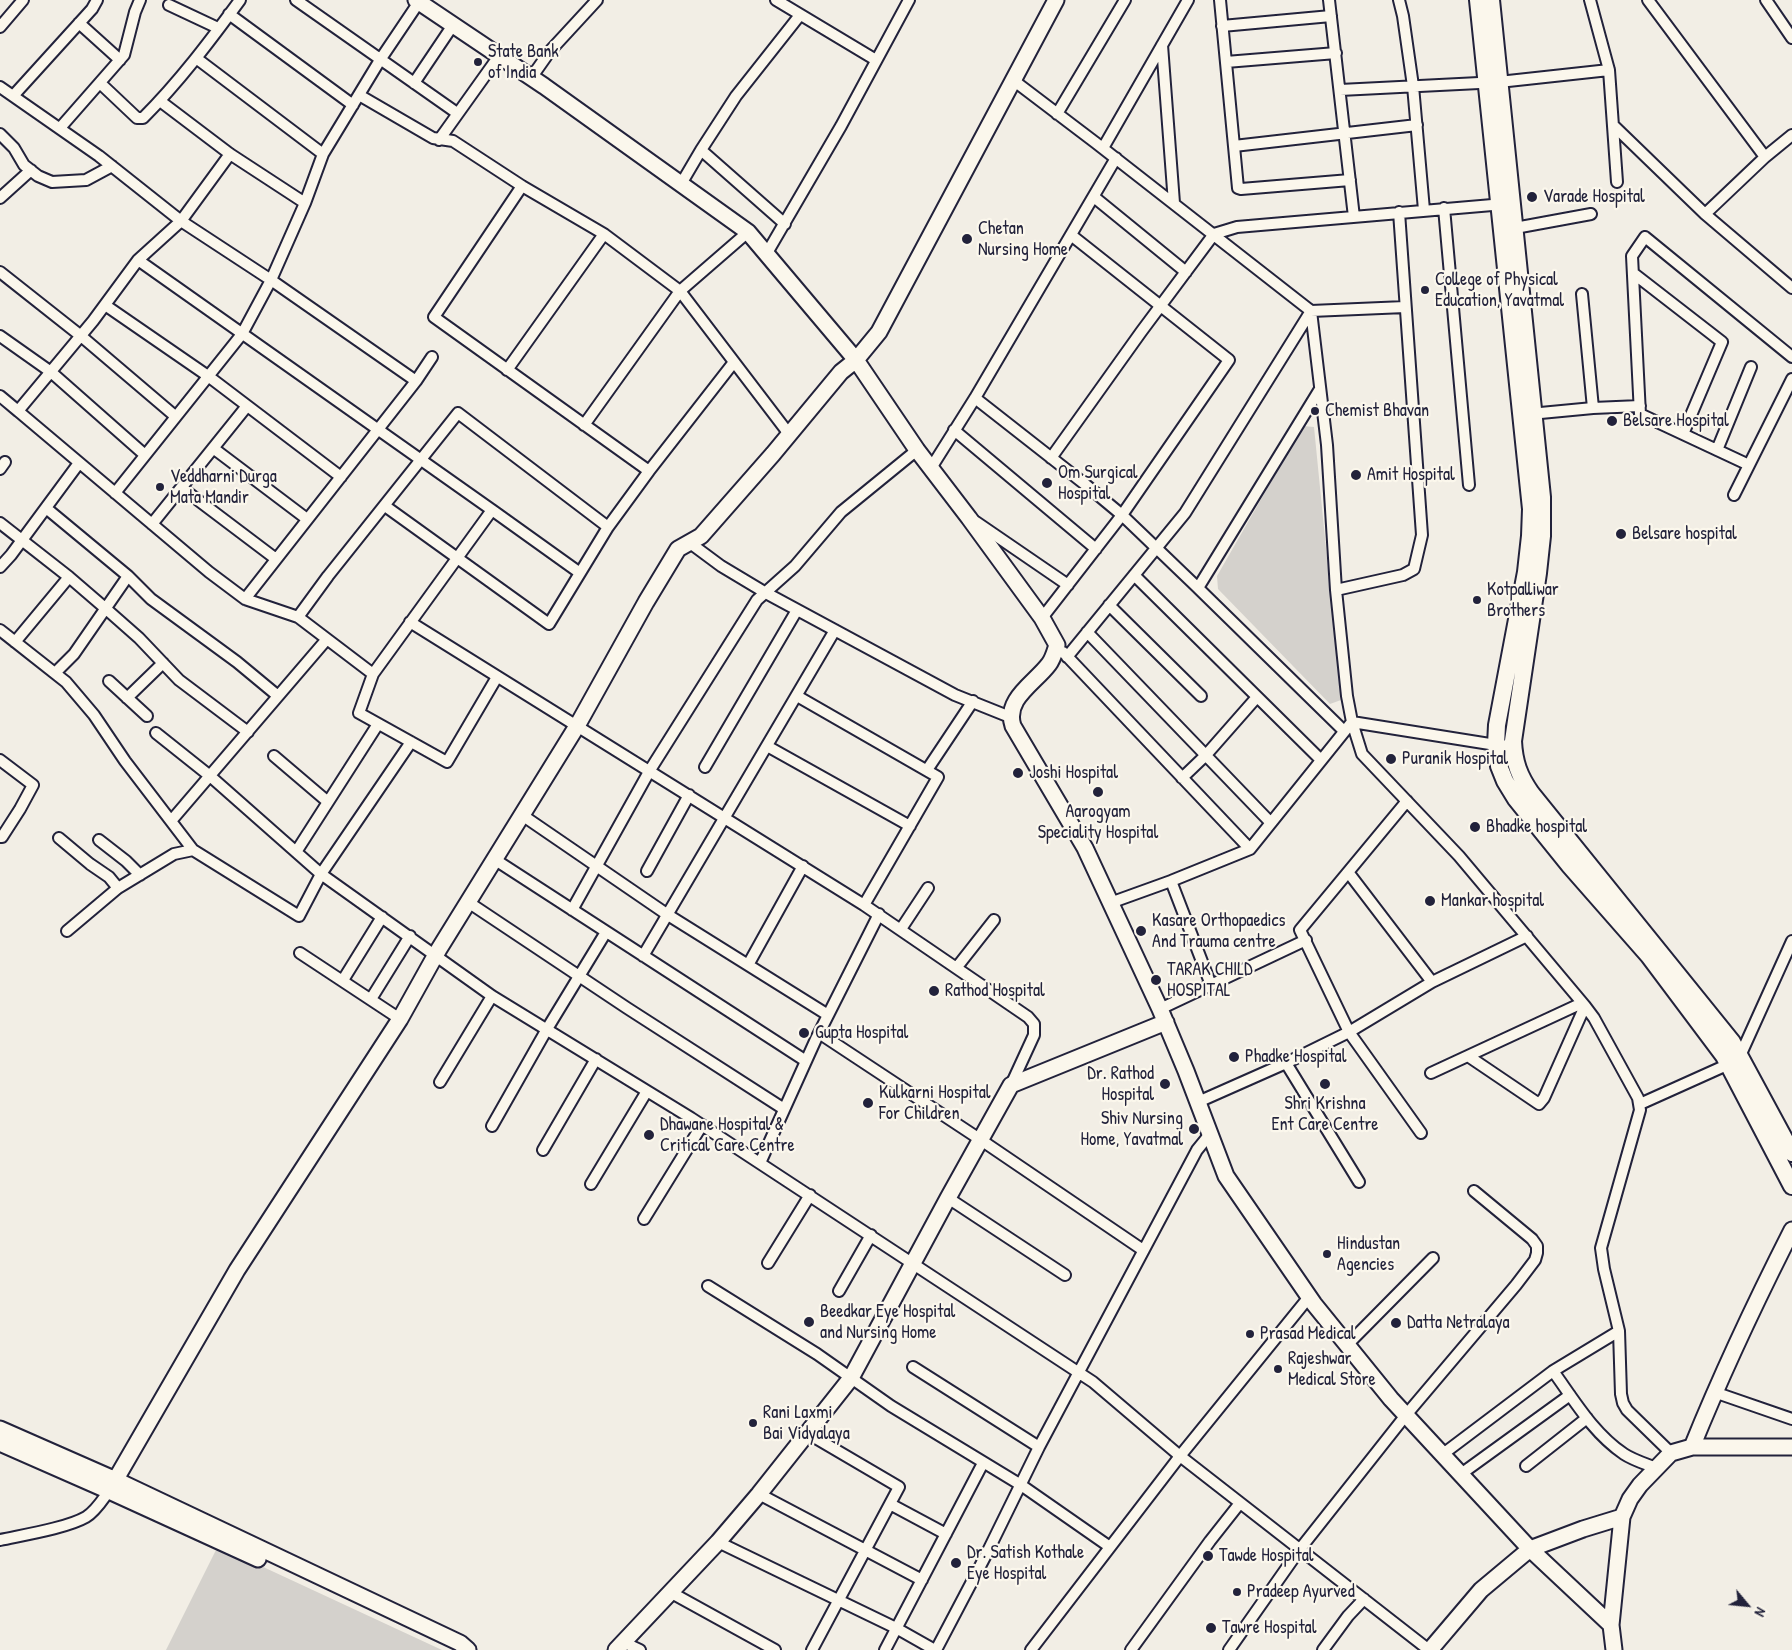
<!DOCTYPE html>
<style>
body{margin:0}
#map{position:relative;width:1792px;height:1650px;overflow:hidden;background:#f2eee5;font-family:"Patrick Hand",sans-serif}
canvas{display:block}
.north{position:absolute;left:1722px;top:1580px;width:50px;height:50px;-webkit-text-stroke:4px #fbf7ec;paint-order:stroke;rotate:118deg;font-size:14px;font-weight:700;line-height:20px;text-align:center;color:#22223b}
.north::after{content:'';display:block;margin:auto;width:18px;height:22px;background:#22223b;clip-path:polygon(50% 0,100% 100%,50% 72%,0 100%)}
</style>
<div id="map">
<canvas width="1792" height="1650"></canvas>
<div class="north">N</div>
</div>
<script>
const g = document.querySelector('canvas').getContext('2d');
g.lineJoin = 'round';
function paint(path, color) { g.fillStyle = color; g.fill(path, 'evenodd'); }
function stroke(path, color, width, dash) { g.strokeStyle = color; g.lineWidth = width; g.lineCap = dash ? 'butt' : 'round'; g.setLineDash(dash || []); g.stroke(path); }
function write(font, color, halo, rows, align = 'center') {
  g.font = font + ' "Patrick Hand",sans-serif'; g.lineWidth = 4.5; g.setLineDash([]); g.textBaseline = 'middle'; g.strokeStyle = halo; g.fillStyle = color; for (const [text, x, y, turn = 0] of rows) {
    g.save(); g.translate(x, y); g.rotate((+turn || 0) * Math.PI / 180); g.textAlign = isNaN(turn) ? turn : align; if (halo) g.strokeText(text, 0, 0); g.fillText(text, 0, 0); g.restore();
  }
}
paint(new Path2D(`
 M 1303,426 L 1314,427 L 1341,700 L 1330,704 L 1218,589 L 1217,576 Z
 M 218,1546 L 442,1650 L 166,1650 Z`), '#d4d1cc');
const street = new Path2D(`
 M 296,0 L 457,113
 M 776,0 L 876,60
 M 1220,0 L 1238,188 L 1241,189 L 1350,180
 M 1329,0 L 1354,217
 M 1399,0 L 1403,16 L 1413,86 L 1424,210
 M 1590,0 L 1609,70 L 1617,182
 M 1648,0 L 1765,157
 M 1766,0 L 1792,38
 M 169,5 L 218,28
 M 229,14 L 353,105
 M 79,23 L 120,60
 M 1222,26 L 1331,16
 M 0,27 L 23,0
 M 1162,45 L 1174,203
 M 196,58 L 323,154
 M 1226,62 L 1336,53
 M 531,78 L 550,51 L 597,0
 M 1013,80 L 1096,143 L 1311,311 L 1327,445 L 1336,590 L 1347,696 L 1352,722 L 1362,754 L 1459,856 L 1585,1006 L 1594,1018 L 1638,1098 L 1640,1110 L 1601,1248 L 1604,1269 L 1619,1331 L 1621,1394 L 1623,1403 L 1627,1410 L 1671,1453
 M 100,83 L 137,118 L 143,118 C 179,82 210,41 240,0
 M 414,83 L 453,25
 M 0,87 L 99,156 L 181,221 L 271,280 L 416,381 L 245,599
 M 1340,90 L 1499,82 L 1609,70
 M 359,95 L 433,138 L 453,141 L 522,186 L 604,234 L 680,291 L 789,434
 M 13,96 L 92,9 L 97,0
 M 1057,114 L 1125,0
 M 1613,125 L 1705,214 L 1792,288
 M 60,128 L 124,55 L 135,12 L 140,0
 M 0,134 L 14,148 L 24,165 L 38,176 L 52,182 L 86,180 L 112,166
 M 439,140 L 499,56
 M 1234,146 L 1417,125
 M 1103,148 L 1188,0
 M 701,150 L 785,224
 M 230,154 L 181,221 L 138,260 L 93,321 L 18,411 L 209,572 L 245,599 L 298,617 L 373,674 L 492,510 L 580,573
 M 681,184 L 701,150 L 736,96 L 800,15
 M 522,186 L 434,317 L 649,471
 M 1094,197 L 1186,272
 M 0,198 L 31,170
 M 305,203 L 323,154 L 380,60 L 419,2
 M 1444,208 L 1469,485
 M 1705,214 L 1765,157 L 1792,135
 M 1515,228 L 1591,214
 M 767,253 L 841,126 L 909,0
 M 138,260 L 492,510
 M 0,272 L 81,336 L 175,416
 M 1633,273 L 1722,342 L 1683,434
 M 105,305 L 208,376 L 341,477
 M 0,336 L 51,372 L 145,455
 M 507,370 L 604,234
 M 416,381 L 432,357
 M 0,396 L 18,411
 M 975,398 L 1086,485 L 1122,515 L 1198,588 L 1320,389
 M 1593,408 L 1640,406
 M 1530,414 L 1593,408 L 1582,294
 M 584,425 L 680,291 L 748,232
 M 954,430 L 1096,549
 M 213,448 L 307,519
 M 1717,450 L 1751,367
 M 1051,458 L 1141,332 L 1214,234 L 1237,227 L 1504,204
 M 1749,465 L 1640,414 L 1632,256 L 1645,237 L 1792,357
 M 931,468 L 975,398 L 1116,158
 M 0,469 L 5,462
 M 182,488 L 276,559
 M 115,493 L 242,334 L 271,280 L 305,203 L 230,154 L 160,101
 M 1734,495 L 1792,379
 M 385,506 L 549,624 L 608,527 L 649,471 L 734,362
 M 46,508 L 128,576 L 151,599 L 237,662 L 278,696
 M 976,522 L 1068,585
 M 0,523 L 69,577 L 105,608 L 139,638 L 179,680 L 248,732
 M 152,524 L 247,406
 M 690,543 L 721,566 L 766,593 L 955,695 L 1010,717
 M 0,567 L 11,555 L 79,463
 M 1134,575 L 1321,760
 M 1198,588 L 1344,731
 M 1336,590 L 1403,575 L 1414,569 L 1422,535 L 1399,212
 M 1109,605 L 1201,696
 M 298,617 L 328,576 L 458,413 L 608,527
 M 1042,618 L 1122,515 L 1229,360 L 1071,235
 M 410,622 L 864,905 L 1028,1017 L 1034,1024 L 1034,1035 L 1011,1085
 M 0,630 L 66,682 L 94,715 L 125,761 L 193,850 L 299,916 L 321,874 L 492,996 L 691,1118 L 1093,1382 L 1180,1456 L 1429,1650
 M 1087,632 L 1271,823
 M 15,642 L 69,577
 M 1063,652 L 1250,849
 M 1067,657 L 1185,513 L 1311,311 L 1405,307
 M 55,673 L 74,654 L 128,576
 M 373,674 L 359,713 L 447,762 L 497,677
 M 109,681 L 147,716
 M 797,696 L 938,777 L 864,905
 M 127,698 L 163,663
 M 156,733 L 210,776 L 321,874 L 411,742
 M 767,746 L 910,826
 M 274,756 L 328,802
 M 0,760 L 33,785 L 20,809 L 2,837 L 0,837
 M 705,767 L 797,610
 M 927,770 L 973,701
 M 1182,778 L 1206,755 L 1257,697
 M 1407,801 L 1300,930 L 1349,1032 L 1432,982 L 1527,936
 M 522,815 L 668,915 L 828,1015
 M 171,821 L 327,639
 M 59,838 L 90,864 L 109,877 L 118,888
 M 99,840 L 126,861 L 140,875
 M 296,852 L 378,724
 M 494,859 L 806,1061
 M 647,871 L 689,795
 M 1348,872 L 1432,982
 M 1171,881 L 1211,985
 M 468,902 L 627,1008 L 784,1109
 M 1110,903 L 1171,881 L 1250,849 L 1352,722 L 1496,745 L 1513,746
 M 572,910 L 650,770 L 757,600 L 795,566 L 841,512 L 917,450
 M 901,929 L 928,888
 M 67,931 L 118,888 L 174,854 L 193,850
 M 300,953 L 400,1019
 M 643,956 L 835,630
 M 748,965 L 803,866
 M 957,967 L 994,920
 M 343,980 L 382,917
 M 371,999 L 410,936
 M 1160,1009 L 1306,940
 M 819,1033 L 981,1140 L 1143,1250
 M 1468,1056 L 1539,1104 L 1544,1098 L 1585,1006
 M 1286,1063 L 1359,1182
 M 1431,1073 L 1582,1003
 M 440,1082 L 492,996
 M 1198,1102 L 1286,1063 L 1349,1032 L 1421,1133
 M 1640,1104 L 1729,1064 L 1740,1056 L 1792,941
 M 492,1126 L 547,1029 L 606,932
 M 543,1150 L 596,1059
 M 760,1163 L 816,1039 L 879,914
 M 591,1184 L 647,1091
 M 948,1198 L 1065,1275
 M 644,1219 L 702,1125
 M 768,1263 L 810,1195
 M 708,1286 L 817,1354 L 891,1406 L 1021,1485 L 1110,1547
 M 839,1291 L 871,1235
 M 1347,1345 L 1433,1258
 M 913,1367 L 1039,1447
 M 1553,1371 C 1574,1400 1593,1433 1624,1454 C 1633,1460 1646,1464 1656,1468
 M 1714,1392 L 1792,1419
 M 807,1433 L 899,1487 L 812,1650
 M 1443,1454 L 1553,1371 L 1619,1331
 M 1526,1466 L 1587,1418
 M 1461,1474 L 1570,1395
 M 759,1494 L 922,1580
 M 890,1504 L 946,1534
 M 0,1540 C 23,1535 67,1528 86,1517 C 96,1511 103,1499 109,1491
 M 718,1542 L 896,1628 L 935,1650
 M 670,1592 L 775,1650
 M 623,1642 L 640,1650
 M 885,1650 L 983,1463
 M 936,1650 L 987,1553 L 1039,1447 L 1197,1150 L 1210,1134
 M 1031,1650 L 1180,1456 L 1309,1297
 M 1131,1650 L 1210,1541 L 1240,1503
 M 1229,1650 L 1300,1549 L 1406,1415 L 1516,1285 L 1535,1260 L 1537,1253 L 1537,1246 L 1532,1239 L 1474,1191
 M 1323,1650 L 1348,1616 L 1364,1599`);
const secondary = new Path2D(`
 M 416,0 L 544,86 L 748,232 L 856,360 L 917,450 L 969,518 L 1042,618 L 1057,645 C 1055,651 1053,659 1049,664 C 1035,683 1004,699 1013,726 L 1085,848 L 1160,1009 L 1186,1071 L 1226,1176 L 1314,1304 L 1391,1399 L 1530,1549 L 1611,1625
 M 0,1429 L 116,1480 L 460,1643 L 468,1650
 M 0,1443 L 109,1491 L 258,1559
 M 1692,1447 C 1722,1373 1756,1301 1792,1230
 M 109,1491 L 237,1270 L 400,1019 L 439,949 L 577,726 L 646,602 L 678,549 L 701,536 L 773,454 L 841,372 L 856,360 L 879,332 L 1056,0
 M 616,1650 L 718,1542 L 759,1494 L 851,1378 L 948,1198 L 1011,1085 L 1166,1022
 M 1430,1650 L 1481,1590 L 1530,1549 L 1583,1529 L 1622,1517
 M 1614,1650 L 1611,1625 L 1622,1517 L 1630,1499 L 1640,1485 L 1671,1453 L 1692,1447 L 1792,1447`);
const primary = new Path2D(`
 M 1478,0 L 1531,509 L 1530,536 L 1526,572 L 1497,725 L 1496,745 L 1499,766 L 1505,781 L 1516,799 L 1570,866 L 1649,956 L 1724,1056 L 1792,1186
 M 1491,0 L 1542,497 L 1542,536 L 1538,573 L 1513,741 C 1514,762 1519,776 1531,793 L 1732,1042 L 1792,1153`);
stroke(street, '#22223b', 14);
stroke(secondary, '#22223b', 19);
stroke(primary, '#22223b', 20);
stroke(street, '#fbf7ec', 10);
stroke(secondary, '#fbf7ec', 15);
stroke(primary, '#fbf7ec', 16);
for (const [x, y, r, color] of [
 [478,62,5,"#22223b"],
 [1532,197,6,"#22223b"],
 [967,239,6,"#22223b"],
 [1425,290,5,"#22223b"],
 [1315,411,5,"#22223b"],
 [1612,421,6,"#22223b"],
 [1356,475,6,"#22223b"],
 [1047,483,6,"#22223b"],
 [160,487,5,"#22223b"],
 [1621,534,6,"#22223b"],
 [1477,600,5,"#22223b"],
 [1391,759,6,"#22223b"],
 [1018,773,6,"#22223b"],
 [1098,792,6,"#22223b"],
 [1475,827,6,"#22223b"],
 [1430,901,6,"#22223b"],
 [1141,931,6,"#22223b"],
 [1156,980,6,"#22223b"],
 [934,991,6,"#22223b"],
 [804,1033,6,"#22223b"],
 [1234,1057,6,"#22223b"],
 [1165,1084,6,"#22223b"],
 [1325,1084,6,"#22223b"],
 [868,1103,6,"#22223b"],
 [1194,1129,6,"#22223b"],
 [649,1135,6,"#22223b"],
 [1327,1254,5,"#22223b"],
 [809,1322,6,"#22223b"],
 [1396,1323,6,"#22223b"],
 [1250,1334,5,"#22223b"],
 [1278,1369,5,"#22223b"],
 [753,1423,5,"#22223b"],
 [1208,1556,6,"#22223b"],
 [956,1563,6,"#22223b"],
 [1237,1592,5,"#22223b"],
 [1211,1628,6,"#22223b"]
]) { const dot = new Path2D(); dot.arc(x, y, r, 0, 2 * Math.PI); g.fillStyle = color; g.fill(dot); stroke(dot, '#fbf7ec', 2); }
write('18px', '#22223b', '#fbf7ec', [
 ["State Bank",488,52],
 ["of India",488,73],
 ["Varade Hospital",1543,197],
 ["Chetan",978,229],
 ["Nursing Home",978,250],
 ["College of Physical",1435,280],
 ["Education, Yavatmal",1435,301],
 ["Chemist Bhavan",1325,411],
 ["Belsare Hospital",1623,421],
 ["Om Surgical",1058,473],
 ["Hospital",1058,494],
 ["Amit Hospital",1367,475],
 ["Veddharni Durga",170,477],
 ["Mata Mandir",170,498],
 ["Belsare hospital",1632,534],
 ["Kotpalliwar",1487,590],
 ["Brothers",1487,611],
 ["Puranik Hospital",1402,759],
 ["Joshi Hospital",1029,773],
 ["Aarogyam",1098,812,"center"],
 ["Speciality Hospital",1098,833,"center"],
 ["Bhadke hospital",1486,827],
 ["Mankar hospital",1441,901],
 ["Kasare Orthopaedics",1152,921],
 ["And Trauma centre",1152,942],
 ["TARAK CHILD",1167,970],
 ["HOSPITAL",1167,991],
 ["Rathod Hospital",945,991],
 ["Gupta Hospital",815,1033],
 ["Phadke Hospital",1245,1057],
 ["Dr. Rathod",1154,1074,"right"],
 ["Hospital",1154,1095,"right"],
 ["Kulkarni Hospital",879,1093],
 ["For Children",879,1114],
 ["Shri Krishna",1325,1104,"center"],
 ["Ent Care Centre",1325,1125,"center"],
 ["Shiv Nursing",1183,1119,"right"],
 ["Home, Yavatmal",1183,1140,"right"],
 ["Dhawane Hospital &",660,1125],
 ["Critical Care Centre",660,1146],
 ["Hindustan",1337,1244],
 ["Agencies",1337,1265],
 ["Beedkar Eye Hospital",820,1312],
 ["and Nursing Home",820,1333],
 ["Datta Netralaya",1407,1323],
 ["Prasad Medical",1260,1334],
 ["Rajeshwar",1288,1359],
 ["Medical Store",1288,1380],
 ["Rani Laxmi",763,1413],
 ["Bai Vidyalaya",763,1434],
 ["Dr. Satish Kothale",967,1553],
 ["Eye Hospital",967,1574],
 ["Tawde Hospital",1219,1556],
 ["Pradeep Ayurved",1247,1592],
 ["Tawre Hospital",1222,1628]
], 'left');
</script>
